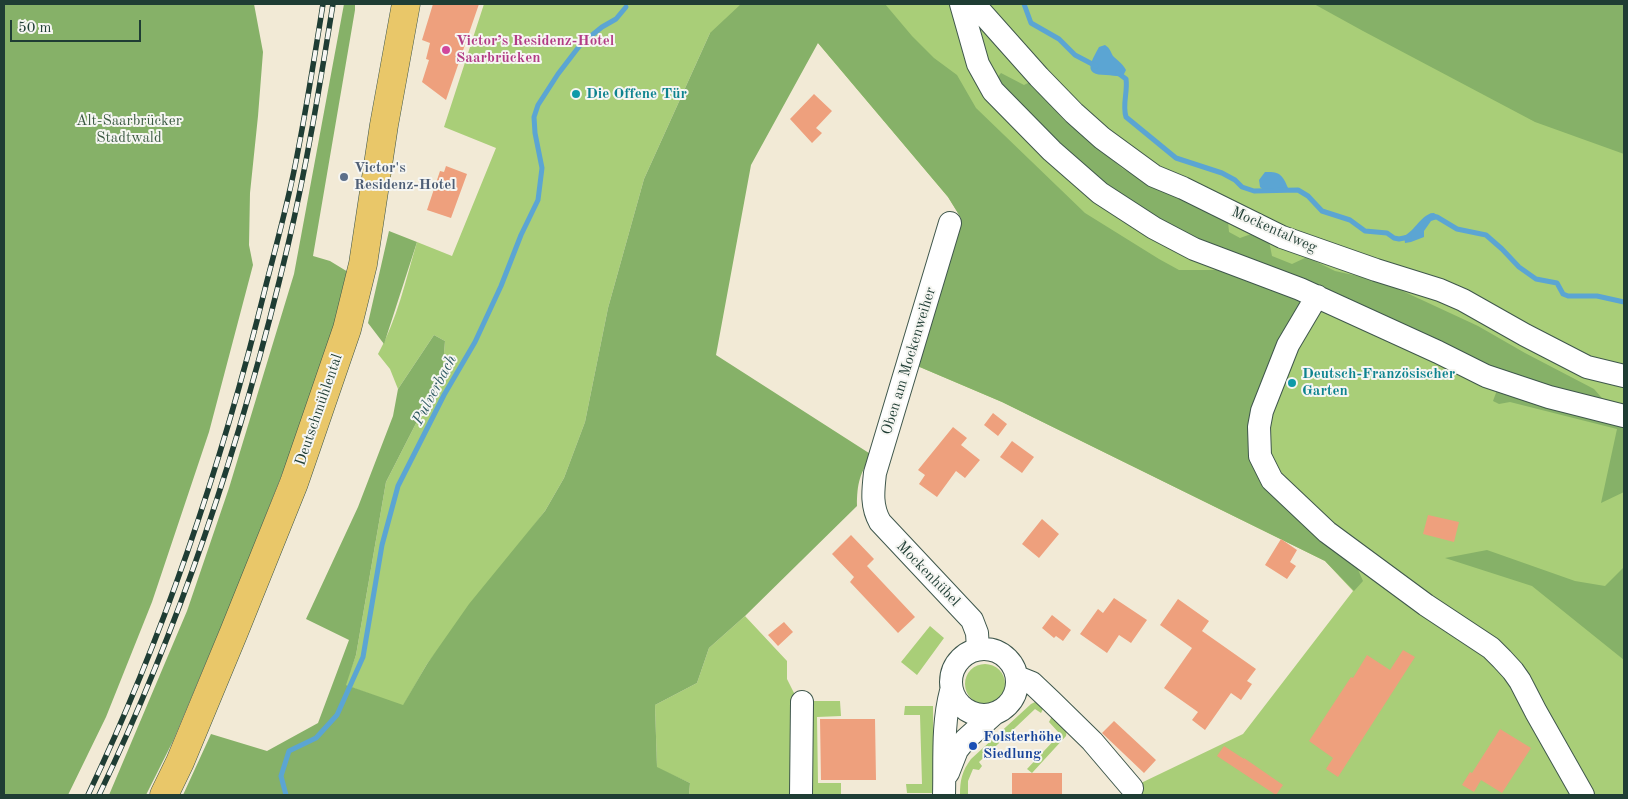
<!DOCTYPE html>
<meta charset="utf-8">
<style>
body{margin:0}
#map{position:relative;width:1628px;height:799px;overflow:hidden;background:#f2ead6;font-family:"Old Standard TT",serif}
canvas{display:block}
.frame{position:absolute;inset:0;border:5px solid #1f3d34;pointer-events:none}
.scale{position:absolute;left:10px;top:20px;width:131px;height:22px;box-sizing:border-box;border:2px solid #1f3d34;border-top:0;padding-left:6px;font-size:15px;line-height:18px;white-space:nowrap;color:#1f3d34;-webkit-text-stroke:4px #f6f6f2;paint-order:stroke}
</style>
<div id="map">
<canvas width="1628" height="799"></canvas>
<div class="frame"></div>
<div class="scale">50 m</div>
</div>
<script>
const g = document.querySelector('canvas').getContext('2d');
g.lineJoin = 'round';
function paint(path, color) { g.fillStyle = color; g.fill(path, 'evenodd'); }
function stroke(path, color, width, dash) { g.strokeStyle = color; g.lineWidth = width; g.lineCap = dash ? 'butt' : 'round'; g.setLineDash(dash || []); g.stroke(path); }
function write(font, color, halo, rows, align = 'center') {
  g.font = font + ' "Old Standard TT",serif'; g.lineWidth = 4; g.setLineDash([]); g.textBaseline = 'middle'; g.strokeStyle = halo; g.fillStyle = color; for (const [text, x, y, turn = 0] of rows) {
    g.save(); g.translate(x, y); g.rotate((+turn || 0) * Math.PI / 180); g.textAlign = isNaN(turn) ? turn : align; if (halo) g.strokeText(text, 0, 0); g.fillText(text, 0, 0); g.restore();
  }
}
paint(new Path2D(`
 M 484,4 L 1624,4 L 1624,795 L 1139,795 L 1141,783 L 1243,734 L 1353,591 L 1325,561 L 1002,402 L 915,365 L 961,218 L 948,197 L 818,43 L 710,33 L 644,179 L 608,308 L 585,422 L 564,478 L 545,511 L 427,664 L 403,706 L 345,685 L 356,655 L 386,482 L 433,390 L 442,378 L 445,341 L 434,335 L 398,389 L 390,369 L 378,354 C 397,320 406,279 417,242 L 452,256 L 496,148 L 444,127 Z
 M 745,616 L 787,661 L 787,679 L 798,701 L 840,701 L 841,716 L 817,717 L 818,783 L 841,783 L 841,795 L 689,795 L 690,783 L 657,768 L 655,705 L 697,683 L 709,648 Z
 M 930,626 L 944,638 L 917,675 L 901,662 Z
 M965 684a20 20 0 1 1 40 0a20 20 0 1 1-40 0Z
 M 1037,701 L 1045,705 L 1041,713 L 1035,709 L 979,762 L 982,766 L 979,770 L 973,769 L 968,781 L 968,795 L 960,795 C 960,780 962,771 971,759 L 1031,704 Z
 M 905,706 L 933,706 L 934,793 L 907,793 L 906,784 L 922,784 L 920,715 L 904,715 Z
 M 1054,712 L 1067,729 L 1066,736 L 1032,773 L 1027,769 L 1060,734 L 1049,722 Z`), '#a9ce78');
paint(new Path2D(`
 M 4,4 L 254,4 L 263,52 L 258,116 L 250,193 L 249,245 L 253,265 L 209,432 L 152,602 L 106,717 L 68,795 L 4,795 Z
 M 344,4 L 355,4 L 355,10 L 313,256 L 330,261 L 348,272 L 343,300 L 299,431 L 234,596 L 173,741 L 146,795 L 109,795 L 187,611 L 229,488 L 294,274 Z
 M 741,4 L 885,4 L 912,36 L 934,58 L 957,75 L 976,108 L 1085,213 L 1159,259 L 1179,270 L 1224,270 L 1201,240 L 1159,219 L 1110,187 L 1061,145 L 996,79 L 1001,73 L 1024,85 L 1030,82 L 1064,120 L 1123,169 L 1228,221 L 1229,232 L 1240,238 L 1254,233 L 1269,241 L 1272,256 L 1292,264 L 1307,257 L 1335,271 L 1381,281 L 1478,326 L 1525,353 L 1594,389 L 1608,405 L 1624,410 L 1624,492 L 1601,503 L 1617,429 L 1510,402 L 1499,404 L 1493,401 L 1500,382 L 1316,297 L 1288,345 L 1260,456 L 1348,547 L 1363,581 L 1354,591 L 1325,561 L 1002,402 L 915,365 L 961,218 L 948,197 L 818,43 L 751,165 L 716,355 L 872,455 C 860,473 857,483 857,506 L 745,616 L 709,648 L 697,683 L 655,705 L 657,767 L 690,783 L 689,795 L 183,795 L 211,734 L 267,751 L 318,723 L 349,640 L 306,619 L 358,507 L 393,416 L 398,389 L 434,335 L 445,341 L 442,378 L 433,390 L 386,482 L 356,655 L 346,685 L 403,705 L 427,664 L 469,604 L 545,511 L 564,478 L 585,422 L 608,308 L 644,179 L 710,33 Z
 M 1314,4 L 1624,4 L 1624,154 L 1535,122 L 1363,31 Z
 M 389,231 L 417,242 L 384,344 L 368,323 Z
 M 1487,550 L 1575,581 L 1605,586 L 1624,567 L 1624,660 L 1532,586 L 1445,558 Z`), '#86b168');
paint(new Path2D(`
 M 1105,45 C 1110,48 1110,51 1113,56 C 1118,61 1122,63 1126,70 L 1123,76 C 1117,77 1113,75 1106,75 C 1082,75 1091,62 1099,47 Z
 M 1265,172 C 1281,171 1283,176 1289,190 L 1266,192 L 1260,187 L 1259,180 Z
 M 1434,213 L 1438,216 L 1437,219 L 1431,221 L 1424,231 L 1424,237 L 1411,242 L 1405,243 L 1404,236 C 1415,231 1421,214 1434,213 Z`), '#5ba5d3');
stroke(new Path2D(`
 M 1024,4 L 1031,23 L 1059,39 L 1075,55 L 1096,66
 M 1118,73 L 1126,79 C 1128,92 1122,104 1126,117 L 1176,158 L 1222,173 L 1235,180 L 1242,187 L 1254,191 L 1298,190 L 1308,196 L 1322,211 L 1350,220 L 1365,231 L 1387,233 L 1394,238 L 1399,239 L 1409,237
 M 1431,216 L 1437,217 L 1457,229 L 1486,235 L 1502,249 L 1519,267 L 1536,279 L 1557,283 L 1563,294 L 1568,296 L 1597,296 L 1624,302
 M 286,795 L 281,776 L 289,751 L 316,738 L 337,715 L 363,657 L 382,545 L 398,486 L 444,395 L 475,342 L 501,286 L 521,235 L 538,200 L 542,168 L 535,133 L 534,117 L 538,105 L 558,74 L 581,44 L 602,27 L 616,19 L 626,7`), '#5ba5d3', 5);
paint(new Path2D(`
 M 433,4 L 479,4 L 446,100 L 422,82 L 429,60 L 426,59 L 430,43 L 422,40 Z
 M 814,94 L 832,111 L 816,128 L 822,133 L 812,143 L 790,119 Z
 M 446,166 L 467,174 L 451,218 L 427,210 L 440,171 L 444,172 Z
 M 993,413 L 1007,424 L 998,436 L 984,425 Z
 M 953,427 L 967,438 L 961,445 L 980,460 L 965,478 L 956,471 L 937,497 L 919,484 L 925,475 L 918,470 Z
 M 1012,441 L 1034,457 L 1022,473 L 1000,457 Z
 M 1428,515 L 1459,522 L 1454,542 L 1423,534 Z
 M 1042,519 L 1059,534 L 1039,558 L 1022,544 Z
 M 851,535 L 874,559 L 867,566 L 915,617 L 898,633 L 850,582 L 854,577 L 832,554 Z
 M 1281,539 L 1297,550 L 1290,562 L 1296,566 L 1287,579 L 1265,565 Z
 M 1114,598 L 1147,620 L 1131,643 L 1119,635 L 1107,653 L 1080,634 L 1098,609 L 1103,613 Z
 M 1178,599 L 1209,621 L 1202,631 L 1256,669 L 1247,681 L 1252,684 L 1241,700 L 1231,693 L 1205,730 L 1192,720 L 1198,712 L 1164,688 L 1192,648 L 1160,625 Z
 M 1052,615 L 1071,630 L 1063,641 L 1056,636 L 1054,638 L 1042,628 Z
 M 784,622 L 793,632 L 778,646 L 768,635 Z
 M 1403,650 L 1415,657 L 1338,777 L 1326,769 L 1333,758 L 1309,741 L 1351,677 L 1353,678 L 1367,655 L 1390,670 Z
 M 820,719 L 875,719 L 876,780 L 821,780 Z
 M 1114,721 L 1156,760 L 1144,773 L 1102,733 Z
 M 1500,729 L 1531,748 L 1502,793 L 1481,780 L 1474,792 L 1462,785 L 1470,772 L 1472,773 Z
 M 1224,746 L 1244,759 L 1244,758 L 1283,785 L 1276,795 L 1217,756 Z
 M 1012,773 L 1062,773 L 1062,795 L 1012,795 Z`), '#eea07d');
const minor = new Path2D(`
 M 961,4 L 978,64 L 993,91 L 1052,151 L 1100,193 L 1154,228 L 1194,249 L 1300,289 L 1438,352 L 1486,376 L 1549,397 L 1624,416
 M 974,4 L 1039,77 L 1074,113 L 1102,138 L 1154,176 L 1183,188 L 1282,237 L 1376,270 L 1440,290 L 1463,300 L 1525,335 L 1587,367 L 1624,376
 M 950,223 L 875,473 C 873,491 871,506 880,522 L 972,620 L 977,633 L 978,649
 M 1317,296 L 1288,345 L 1262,411 L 1259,427 L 1260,456 L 1272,480 L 1327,532 L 1426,605 L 1491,648 L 1502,659 L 1513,671 L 1520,681 L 1536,712 L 1583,795
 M951 682a33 33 0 1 1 66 0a33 33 0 1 1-66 0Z
 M 1017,677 L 1032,683 L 1051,701 L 1092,741 L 1132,788
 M 948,773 L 957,750 L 965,740 L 994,714
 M 801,795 L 802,702
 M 944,795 C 945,761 942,725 951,691`);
const major = new Path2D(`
 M 164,795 L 180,762 L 234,632 L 294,483 L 347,329 L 363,264 L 384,125 L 406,4`);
stroke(minor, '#3f574c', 24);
stroke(major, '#3f574c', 29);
stroke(minor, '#fff', 22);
stroke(major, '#e9c769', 28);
const rail = new Path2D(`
 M 88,795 C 165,633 223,460 266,285 C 277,242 289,199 297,156 C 307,105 315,54 323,4
 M 99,795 C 182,622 244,432 288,245 C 307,165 320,84 333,4`);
stroke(rail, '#1f3d34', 5.5);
stroke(rail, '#f6f6f2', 4, [11]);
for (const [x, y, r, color] of [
 [446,50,5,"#d1479c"],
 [576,94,5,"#0f9aa8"],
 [344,177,5,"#5c6f8a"],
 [1292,383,5,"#0f9aa8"],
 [973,746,5,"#1a4fb4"]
]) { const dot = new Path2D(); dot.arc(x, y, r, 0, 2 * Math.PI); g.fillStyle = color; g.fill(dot); stroke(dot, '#f6f6f2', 2); }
write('bold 15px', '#b23c85', '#f6f6f2', [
 ["Victor’s Residenz-Hotel",456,41],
 ["Saarbrücken",456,58]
], 'left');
write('bold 15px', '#0d838f', '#f6f6f2', [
 ["Die Offene Tür",586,94],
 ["Deutsch-Französischer",1302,374],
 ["Garten",1302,391]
], 'left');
write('15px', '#3b5a42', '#f6f6f2', [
 ["Alt-Saarbrücker",129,121],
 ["Stadtwald",129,138]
]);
write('bold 15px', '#4e5e75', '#f6f6f2', [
 ["Victor's",354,168],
 ["Residenz-Hotel",354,185]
], 'left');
write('15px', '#1f3d34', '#f6f6f2', [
 ["Mockentalweg",1274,230,24],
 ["Oben am Mockenweiher",909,361,-73],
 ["Deutschmühlental",319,410,-71],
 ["Mockenhübel",928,574,46]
]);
write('bold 15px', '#164399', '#f6f6f2', [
 ["Folsterhöhe",983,737],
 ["Siedlung",983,754]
], 'left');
write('italic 16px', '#315c64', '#f6f6f2', [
 ["Pulverbach",435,390,-62]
]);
</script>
